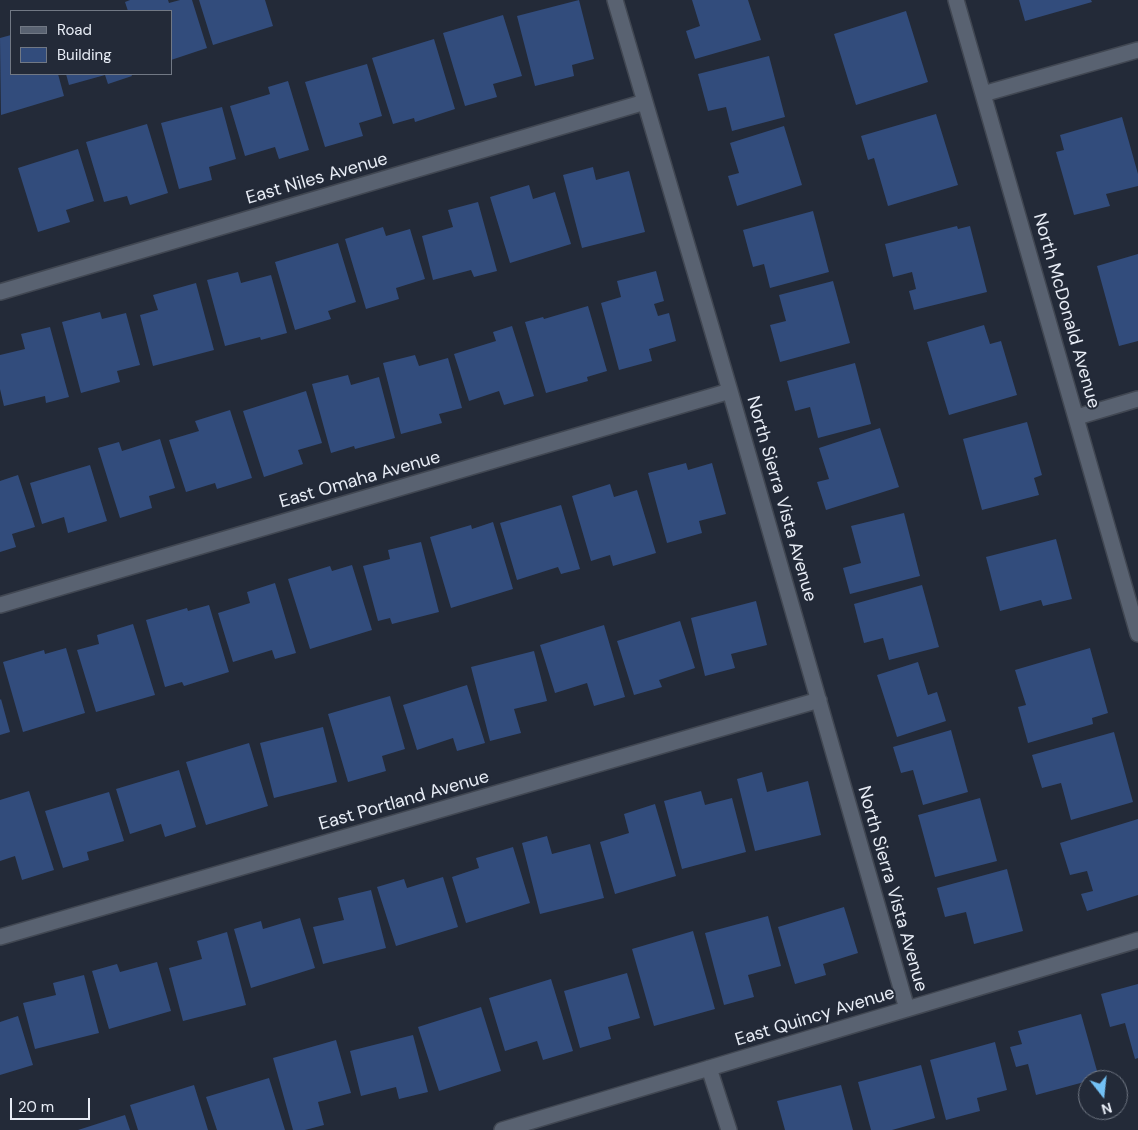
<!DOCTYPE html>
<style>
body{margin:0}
#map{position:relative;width:1138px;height:1130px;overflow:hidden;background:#232a38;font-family:"DM Sans",sans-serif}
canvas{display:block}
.legend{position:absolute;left:10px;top:10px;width:162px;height:65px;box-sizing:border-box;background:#232a38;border:1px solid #717884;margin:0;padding:6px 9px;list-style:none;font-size:15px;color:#e7ecf5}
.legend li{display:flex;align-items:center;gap:10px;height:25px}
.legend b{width:25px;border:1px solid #717884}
.north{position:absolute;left:1078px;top:1070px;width:50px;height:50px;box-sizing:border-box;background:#232a38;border:1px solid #717884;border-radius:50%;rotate:164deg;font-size:14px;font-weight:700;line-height:20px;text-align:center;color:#e7ecf5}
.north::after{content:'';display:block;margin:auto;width:18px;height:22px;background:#73c1f5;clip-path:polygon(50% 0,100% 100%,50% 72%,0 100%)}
.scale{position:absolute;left:10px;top:1098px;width:80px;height:22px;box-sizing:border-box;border:2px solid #e7ecf5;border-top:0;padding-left:6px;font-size:15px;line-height:18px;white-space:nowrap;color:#e7ecf5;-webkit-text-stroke:4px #232a38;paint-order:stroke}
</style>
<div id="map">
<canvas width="1138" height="1130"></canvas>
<ul class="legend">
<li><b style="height:6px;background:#596271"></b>Road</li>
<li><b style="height:14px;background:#324c7c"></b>Building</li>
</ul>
<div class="north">N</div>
<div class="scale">20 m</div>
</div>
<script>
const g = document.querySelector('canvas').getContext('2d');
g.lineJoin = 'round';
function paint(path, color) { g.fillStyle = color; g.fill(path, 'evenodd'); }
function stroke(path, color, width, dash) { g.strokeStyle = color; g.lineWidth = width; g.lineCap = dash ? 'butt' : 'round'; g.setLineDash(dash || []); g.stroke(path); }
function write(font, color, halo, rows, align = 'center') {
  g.font = font + ' "DM Sans",sans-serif'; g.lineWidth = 4; g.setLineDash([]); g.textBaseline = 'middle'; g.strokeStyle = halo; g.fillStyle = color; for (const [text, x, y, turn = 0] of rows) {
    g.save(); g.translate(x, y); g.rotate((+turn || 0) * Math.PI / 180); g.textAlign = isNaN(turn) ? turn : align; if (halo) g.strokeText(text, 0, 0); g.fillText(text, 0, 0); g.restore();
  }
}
paint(new Path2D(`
 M 130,0 L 168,0 L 169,3 L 180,0 L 192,0 L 207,48 L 171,60 L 171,11 L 128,11 L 125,2 Z
 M 199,0 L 265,0 L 273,26 L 213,45 Z
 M 579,0 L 594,59 L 572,65 L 574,76 L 535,86 L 517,16 Z
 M 692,0 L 748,0 L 761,40 L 695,59 L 686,31 L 700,26 Z
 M 1019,0 L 1091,0 L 1092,2 L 1025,21 Z
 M 906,11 L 928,82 L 856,105 L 834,34 Z
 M 503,15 L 522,76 L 493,84 L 497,97 L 465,106 L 443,33 Z
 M 11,35 L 11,74 L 58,74 L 64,96 L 1,115 L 0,38 Z
 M 434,39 L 455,109 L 415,122 L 414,118 L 393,124 L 372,58 Z
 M 769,56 L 785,117 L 732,131 L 726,107 L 708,111 L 698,74 Z
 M 367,64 L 382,116 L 359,123 L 363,136 L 325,147 L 305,82 Z
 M 66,74 L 131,74 L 132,76 L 108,84 L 105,75 L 69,85 Z
 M 288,81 L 309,150 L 279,159 L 275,147 L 245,156 L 230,106 L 270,94 L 268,87 Z
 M 222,107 L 236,159 L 209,167 L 212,180 L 179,189 L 161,123 Z
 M 936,114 L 958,185 L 888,206 L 874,158 L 868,160 L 861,136 Z
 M 1122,117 L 1138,174 L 1138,186 L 1106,194 L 1110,206 L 1074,215 L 1056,152 L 1064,150 L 1060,135 Z
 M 147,124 L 168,193 L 130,205 L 127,196 L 104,202 L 86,142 Z
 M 784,126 L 802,185 L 737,206 L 728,176 L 739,173 L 730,143 Z
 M 78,149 L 94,201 L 66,210 L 70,222 L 38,232 L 18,168 Z
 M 593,167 L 596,180 L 629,171 L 645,232 L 582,248 L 563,175 Z
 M 529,185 L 533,199 L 555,192 L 571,244 L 510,263 L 490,197 Z
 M 478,202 L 497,271 L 474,277 L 471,270 L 433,280 L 422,236 L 453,227 L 448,210 Z
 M 813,211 L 829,272 L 770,288 L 764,264 L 753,267 L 743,230 Z
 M 957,226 L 958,229 L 970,226 L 987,292 L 914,310 L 909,291 L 916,289 L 912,272 L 893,277 L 885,244 Z
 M 383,227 L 386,236 L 410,229 L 425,279 L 396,288 L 399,299 L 366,309 L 345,239 Z
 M 338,243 L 356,302 L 328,311 L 331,319 L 295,330 L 275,262 Z
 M 1138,254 L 1138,341 L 1119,346 L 1097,266 Z
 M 656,271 L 664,301 L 654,304 L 658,316 L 669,313 L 676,341 L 649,349 L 652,361 L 619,370 L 601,303 L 621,297 L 617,281 Z
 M 238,272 L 241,283 L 271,275 L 287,333 L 261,340 L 260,337 L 225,346 L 207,280 Z
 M 833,281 L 850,343 L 780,362 L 770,325 L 786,321 L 779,295 Z
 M 196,283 L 214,350 L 153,366 L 140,315 L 158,310 L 153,295 Z
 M 588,306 L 607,371 L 587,377 L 588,381 L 546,393 L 525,322 L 543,317 L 544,319 Z
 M 100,312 L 102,319 L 126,313 L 140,365 L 117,371 L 120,382 L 81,393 L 62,322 Z
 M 984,325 L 990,344 L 1001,341 L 1017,395 L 949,415 L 927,342 Z
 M 512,326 L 534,396 L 504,405 L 499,391 L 469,401 L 454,354 L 496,341 L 493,332 Z
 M 50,327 L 69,397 L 46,403 L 45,396 L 4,406 L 0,389 L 0,355 L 25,349 L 21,334 Z
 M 415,355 L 419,366 L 448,358 L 462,408 L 439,414 L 442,423 L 401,434 L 383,363 Z
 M 855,363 L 871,424 L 818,438 L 810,407 L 795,411 L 787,381 Z
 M 348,375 L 351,385 L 379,377 L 395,438 L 355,449 L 354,446 L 331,453 L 312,384 Z
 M 306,391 L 322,443 L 298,450 L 303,464 L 264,477 L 243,411 Z
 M 230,410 L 252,478 L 217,489 L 215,483 L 186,492 L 169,440 L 199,431 L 195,421 Z
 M 1027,422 L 1042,475 L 1034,478 L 1039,495 L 982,510 L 963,439 Z
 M 880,428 L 899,487 L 826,510 L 817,482 L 829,479 L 819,448 Z
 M 160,439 L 175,488 L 149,496 L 152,508 L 120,518 L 98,448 L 119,442 L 122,451 Z
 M 686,463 L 688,470 L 712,463 L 726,514 L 699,521 L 702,533 L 667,543 L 648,473 Z
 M 90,465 L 107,521 L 68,533 L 64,517 L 42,524 L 30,483 Z
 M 18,475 L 35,527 L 12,534 L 16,547 L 0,552 L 0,481 Z
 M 610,484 L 614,497 L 637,490 L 656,553 L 613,566 L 610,555 L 591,561 L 572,496 Z
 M 561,505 L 580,569 L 561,574 L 558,567 L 517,580 L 500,523 Z
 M 904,513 L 920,576 L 850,594 L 843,568 L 861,563 L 851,526 Z
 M 493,522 L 513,589 L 451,608 L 430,537 L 471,525 L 472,529 Z
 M 1056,539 L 1072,599 L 1043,606 L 1041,600 L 1000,611 L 986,557 Z
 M 421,542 L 439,612 L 392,624 L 390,618 L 378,621 L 363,566 L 390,559 L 388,550 Z
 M 352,565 L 372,630 L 310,649 L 288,579 L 330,566 L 332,571 Z
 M 275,583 L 296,653 L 275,659 L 272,650 L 233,662 L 218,613 L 250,603 L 247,592 Z
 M 922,585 L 939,647 L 889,660 L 883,638 L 864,643 L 854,604 Z
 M 756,601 L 767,645 L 731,654 L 735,668 L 705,676 L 691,618 Z
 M 209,605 L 229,672 L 184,686 L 182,682 L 165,687 L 146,620 L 187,608 L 188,611 Z
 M 680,621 L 695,668 L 659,680 L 662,687 L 634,695 L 617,641 Z
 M 133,624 L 155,695 L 96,712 L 77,650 L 99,644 L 97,635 Z
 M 604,625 L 625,697 L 594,706 L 587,683 L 555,693 L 540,645 Z
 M 66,648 L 85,713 L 23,732 L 3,662 L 44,650 L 45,654 Z
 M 1090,648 L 1108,713 L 1092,718 L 1093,724 L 1028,743 L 1018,707 L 1026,705 L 1015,670 Z
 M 534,651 L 547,701 L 514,709 L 521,733 L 490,741 L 471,667 Z
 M 918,662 L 928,695 L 937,692 L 946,721 L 897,737 L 877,675 Z
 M 467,685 L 485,743 L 457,751 L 453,738 L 417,750 L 403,705 Z
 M 390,696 L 405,749 L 382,756 L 386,771 L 348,782 L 328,714 Z
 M 1,699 L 10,732 L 0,735 L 0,700 Z
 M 323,727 L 337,782 L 274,798 L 260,743 Z
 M 951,730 L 968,792 L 923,805 L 913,770 L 901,773 L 893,747 Z
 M 1114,732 L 1133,802 L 1071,820 L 1061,783 L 1042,788 L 1032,755 Z
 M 249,743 L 268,806 L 206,825 L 186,762 Z
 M 179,770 L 196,827 L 165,837 L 161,824 L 130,834 L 116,789 Z
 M 762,772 L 767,792 L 808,781 L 821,835 L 755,851 L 737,779 Z
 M 29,791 L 54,870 L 22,880 L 15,856 L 0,861 L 0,800 Z
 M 701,791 L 705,805 L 732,798 L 746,852 L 682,869 L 664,801 Z
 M 109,792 L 124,841 L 87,852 L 89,860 L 63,868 L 45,811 Z
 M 980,798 L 997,861 L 935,877 L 918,815 Z
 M 655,804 L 676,876 L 615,894 L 600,842 L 629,833 L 624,814 Z
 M 1138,819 L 1138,895 L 1087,911 L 1081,894 L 1093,891 L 1087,871 L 1070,875 L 1060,843 Z
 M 547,836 L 552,854 L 590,844 L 604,898 L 540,914 L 522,843 Z
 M 513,847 L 530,903 L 466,923 L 452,877 L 479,868 L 476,858 Z
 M 1007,869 L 1023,931 L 974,944 L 966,912 L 945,917 L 937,888 Z
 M 443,877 L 458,927 L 396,946 L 377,887 L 404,879 L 407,888 Z
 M 371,890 L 386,948 L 323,964 L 313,927 L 344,920 L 338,898 Z
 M 844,907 L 858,953 L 823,964 L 826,975 L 795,984 L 778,927 Z
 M 768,916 L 781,966 L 748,975 L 754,997 L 724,1005 L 705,933 Z
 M 300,918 L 315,968 L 251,988 L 234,929 L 261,921 L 263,929 Z
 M 693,931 L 715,1009 L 654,1026 L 632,949 Z
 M 227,932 L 246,1005 L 183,1021 L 169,968 L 202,959 L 197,941 Z
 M 157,962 L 171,1011 L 109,1029 L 92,971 L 117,964 L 120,972 Z
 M 627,973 L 640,1018 L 608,1027 L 611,1039 L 580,1048 L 564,991 Z
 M 84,975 L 99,1033 L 35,1049 L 23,1003 L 56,995 L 53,983 Z
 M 551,979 L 573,1051 L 543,1060 L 537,1041 L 505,1051 L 489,998 Z
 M 1138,984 L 1138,1058 L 1135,1059 L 1125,1023 L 1110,1027 L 1101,994 Z
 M 481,1007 L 501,1071 L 439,1091 L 418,1027 Z
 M 1081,1014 L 1099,1078 L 1036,1095 L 1028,1064 L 1016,1067 L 1010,1047 L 1022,1044 L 1018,1031 Z
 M 18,1016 L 33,1065 L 0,1075 L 0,1022 Z
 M 413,1035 L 428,1092 L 399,1099 L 396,1087 L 361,1096 L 350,1051 Z
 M 336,1040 L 351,1093 L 318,1102 L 324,1125 L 305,1130 L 293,1130 L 273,1058 Z
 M 995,1042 L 1007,1090 L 977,1098 L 980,1111 L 946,1120 L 930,1060 Z
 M 921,1065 L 935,1118 L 892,1130 L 871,1130 L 858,1082 Z
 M 269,1078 L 285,1130 L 217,1130 L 206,1097 Z
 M 194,1085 L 208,1130 L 138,1130 L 130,1105 Z
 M 841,1085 L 853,1130 L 785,1130 L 777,1101 Z
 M 125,1115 L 130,1130 L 78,1130 Z`), '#324c7c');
const minor = new Path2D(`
 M 615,0 L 730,391 L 907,1009
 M 956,0 L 1138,634
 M 983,94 L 1138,50
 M 0,292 L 645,102
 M 1077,417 L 1138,399
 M 0,605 L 730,391
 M 0,937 L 819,700
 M 709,1068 L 729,1130
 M 502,1130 L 1138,940`);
stroke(minor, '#414752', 18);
stroke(minor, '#596271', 15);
write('18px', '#e7ecf5', '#232a38', [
 ["East Niles Avenue",317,179,-16],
 ["North McDonald Avenue",1066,311,74],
 ["East Omaha Avenue",360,480,-16],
 ["North Sierra Vista Avenue",781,499,74],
 ["East Portland Avenue",404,801,-16],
 ["North Sierra Vista Avenue",892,889,74],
 ["East Quincy Avenue",815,1017,-17]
]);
</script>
